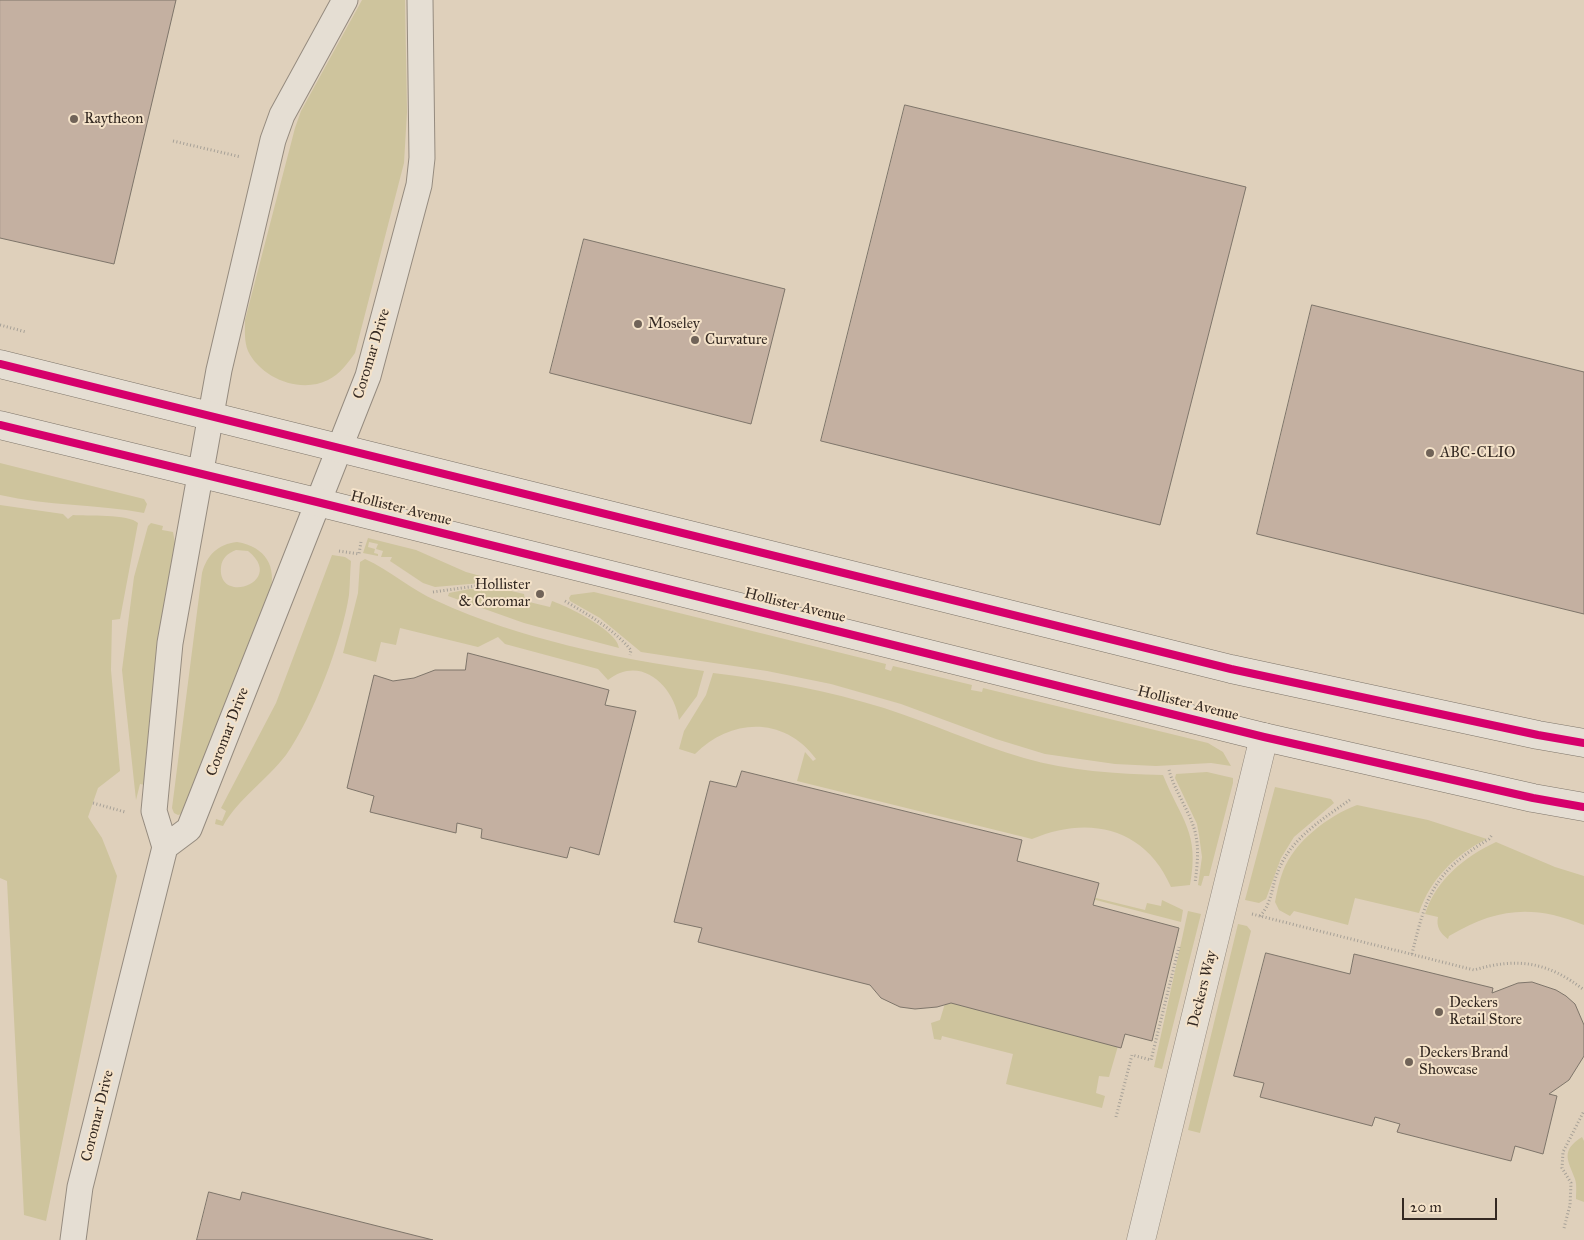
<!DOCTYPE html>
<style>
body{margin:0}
#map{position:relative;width:1584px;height:1240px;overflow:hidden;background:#dfd0bb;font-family:"IM FELL Great Primer",serif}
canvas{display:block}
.scale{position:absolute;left:1402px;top:1198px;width:95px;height:22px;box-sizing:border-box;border:2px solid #342922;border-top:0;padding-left:6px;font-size:15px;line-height:18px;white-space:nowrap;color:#342922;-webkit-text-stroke:4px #f4e2c9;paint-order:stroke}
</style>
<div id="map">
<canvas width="1584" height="1240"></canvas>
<div class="scale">20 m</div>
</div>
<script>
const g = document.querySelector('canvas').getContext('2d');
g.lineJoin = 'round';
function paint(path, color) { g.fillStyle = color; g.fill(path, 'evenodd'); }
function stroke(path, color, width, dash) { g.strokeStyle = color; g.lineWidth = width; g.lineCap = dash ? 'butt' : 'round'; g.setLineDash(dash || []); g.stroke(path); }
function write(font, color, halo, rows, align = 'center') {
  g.font = font + ' "IM FELL Great Primer",serif'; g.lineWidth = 4; g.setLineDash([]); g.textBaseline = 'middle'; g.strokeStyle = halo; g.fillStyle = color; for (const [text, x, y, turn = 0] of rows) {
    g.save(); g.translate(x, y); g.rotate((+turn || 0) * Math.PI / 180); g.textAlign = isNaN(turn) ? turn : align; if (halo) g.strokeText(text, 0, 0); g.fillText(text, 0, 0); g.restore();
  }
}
paint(new Path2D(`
 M 362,0 L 405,0 L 407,112 L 404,163 L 355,353 C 348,363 340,374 328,380 C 300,394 261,378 248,351 C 244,341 245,330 245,320 L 295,128 L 301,111 Z
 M 0,463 L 144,499 L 147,504 L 144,513 C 97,504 47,506 0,495 Z
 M 0,505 L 63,514 L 68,519 L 73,515 C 86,516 129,514 138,523 L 120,619 L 112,620 L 111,670 L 120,771 L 98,788 L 88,817 L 102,838 L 117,876 L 46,1221 L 24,1215 L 7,881 L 0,878 Z
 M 151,523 L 163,526 L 162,530 L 173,532 L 175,543 L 145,785 L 140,784 L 136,800 L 122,670 L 134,577 L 148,526 Z
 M 368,538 L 416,550 L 466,572 L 488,578 L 488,581 L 481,583 L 435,587 L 423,583 L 390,561 L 392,557 L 381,557 L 383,551 L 376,549 L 378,544 L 369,542 L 368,547 L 375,549 L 374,553 L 378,554 L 378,556 L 363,553 Z
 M 237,542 C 266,547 277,566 270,594 L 185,813 L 178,815 L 174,813 L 172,808 L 202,573 C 207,555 218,544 237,542 ZM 236,550 L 248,551 C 287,582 217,606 221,567 C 222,558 228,553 236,550 Z
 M 332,555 L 345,557 L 351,561 C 350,572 350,584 349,595 C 342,641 313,717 286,755 C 267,780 238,799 223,826 L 215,824 L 216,819 L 222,821 L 226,811 L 221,808 L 276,703 Z
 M 365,559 C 390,570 411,590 437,601 C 520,639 614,658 704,671 L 697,696 L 679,720 C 674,686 641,654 608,680 L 598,669 L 505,644 L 498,637 L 478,647 L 400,628 L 396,645 L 381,642 L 376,662 L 343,653 L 358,593 L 360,562 Z
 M 499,588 L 524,594 L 525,601 L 550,607 L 552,601 C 567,606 618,631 619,648 L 524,623 L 448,596 L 449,593 L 470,589 Z
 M 594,592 L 886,664 L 885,669 L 891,671 L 893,666 L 972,685 L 971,690 L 982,692 L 983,688 L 1208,743 L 1223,752 L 1231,766 L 1211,763 L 1156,766 L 1115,764 L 1045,754 L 996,739 L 901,704 L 831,684 L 767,671 L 641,652 L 600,618 L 570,601 L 569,598 L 571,595 Z
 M 713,673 C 771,680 829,691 884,708 C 931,723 976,744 1024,758 C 1069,771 1116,774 1163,775 C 1181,820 1200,832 1190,885 L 1171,887 C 1145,827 1088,815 1032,839 L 797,781 L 805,752 L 813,761 L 816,759 C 784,716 731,718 695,754 L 679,749 L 684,731 L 706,695 Z
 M 1207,772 L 1233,778 L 1233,783 L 1209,876 L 1204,876 L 1201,886 L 1198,885 L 1202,857 L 1199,835 L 1197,824 L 1175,778 L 1176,774 Z
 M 1275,787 L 1331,799 L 1334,803 L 1294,837 L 1281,858 L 1266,899 L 1259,903 L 1245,900 Z
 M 1357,805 L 1428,820 L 1487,839 C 1456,854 1430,879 1419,913 L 1355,898 L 1348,925 L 1294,911 L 1290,916 L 1279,910 L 1275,902 C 1277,892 1279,881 1283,871 C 1295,841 1328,816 1357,805 Z
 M 1496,842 L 1555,867 L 1584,876 L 1584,925 C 1533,904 1496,908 1449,936 L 1448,939 C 1440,933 1436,927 1438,917 L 1425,914 C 1436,880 1464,857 1496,842 Z
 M 1088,896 L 1145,910 L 1147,903 L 1161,906 L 1162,900 L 1183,910 L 1181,922 L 1088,898 Z
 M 1188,911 L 1201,914 L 1162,1069 L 1154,1067 Z
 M 1238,924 L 1247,926 L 1251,931 L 1200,1133 L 1188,1130 Z
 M 946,1000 L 1118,1046 L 1109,1077 L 1099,1076 L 1096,1093 L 1105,1096 L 1102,1108 L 1006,1084 L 1013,1054 L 942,1036 L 941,1040 L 934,1039 L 931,1023 L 940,1020 Z
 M 1582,1137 L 1584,1141 L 1584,1202 L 1576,1199 C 1576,1193 1577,1185 1575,1179 C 1568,1160 1560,1151 1582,1137 Z`), '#cec49d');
const building = new Path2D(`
 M 0,0 L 176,0 L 114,264 L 0,238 Z
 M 905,105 L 1246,187 L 1160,525 L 821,441 Z
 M 584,239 L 785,289 L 751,424 L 550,373 Z
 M 1312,305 L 1584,372 L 1584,614 L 1257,534 Z
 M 468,653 L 609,690 L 605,705 L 636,711 L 599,855 L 570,847 L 567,858 L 481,838 L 482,829 L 457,823 L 456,833 L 370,812 L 374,796 L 347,788 L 374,675 L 393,681 L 414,678 L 435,670 L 465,670 Z
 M 742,771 L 1022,840 L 1017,861 L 1099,883 L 1093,905 L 1179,928 L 1152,1041 L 1125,1034 L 1121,1048 L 951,1003 L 937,1007 L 915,1009 L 900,1007 L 881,998 L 870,985 L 698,942 L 702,928 L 674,922 L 710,781 L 736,787 Z
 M 1266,953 L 1350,974 L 1354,954 L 1493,988 L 1492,993 L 1518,983 L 1532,982 L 1556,990 L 1566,996 L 1575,1004 L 1584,1025 L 1584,1056 L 1569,1080 L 1549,1094 L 1557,1096 L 1543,1154 L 1515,1146 L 1511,1161 L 1397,1132 L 1400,1124 L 1375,1117 L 1372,1126 L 1260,1097 L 1264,1083 L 1234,1076 Z
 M 209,1192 L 240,1200 L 242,1192 L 433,1240 L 197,1240 Z`);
paint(building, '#c4b0a1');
stroke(building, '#7e756a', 1);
const minor = new Path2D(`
 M 165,847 L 189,829 L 368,376 L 419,185 L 422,158 L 420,0
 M 73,1240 L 80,1187 L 165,847 L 154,811 L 170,643 L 219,370 L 273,140 L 282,115 L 345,0`);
const tertiary = new Path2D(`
 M 1141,1240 L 1264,737`);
const secondary = new Path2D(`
 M 0,364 L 1231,669 L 1538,735 L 1584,743
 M 0,425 L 317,502 L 1264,737 L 1533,798 L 1584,807`);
stroke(minor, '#958b7f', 27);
stroke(tertiary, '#958b7f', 29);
stroke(secondary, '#7e756a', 29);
stroke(new Path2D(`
 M 173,141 L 241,157
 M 0,325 L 26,332
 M 339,551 L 359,554 L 361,542
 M 433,592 L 483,585 L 499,586
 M 565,601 C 590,616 612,628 631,650 L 630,655
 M 1169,770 C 1175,793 1192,814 1196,836 C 1199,851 1197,868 1195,883
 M 93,803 L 125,812
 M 1252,914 L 1474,970 C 1518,957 1548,962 1584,990
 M 1260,916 C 1272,903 1271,889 1277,874 C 1289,839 1323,819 1351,799
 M 1412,954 C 1426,895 1434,872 1489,839 L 1492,835
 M 1116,1117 L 1132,1055 L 1151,1060 L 1179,947
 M 1564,1228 L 1570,1205 L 1571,1183 L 1562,1168 L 1563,1152 L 1584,1111`), '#a6a097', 3, [1, 2.5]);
stroke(minor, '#e5ded3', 25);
stroke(tertiary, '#e5ded3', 28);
stroke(secondary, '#e5ded3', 28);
stroke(new Path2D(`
 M 0,364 L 1231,669 L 1538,735 L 1584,743
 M 0,425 L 317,502 L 1264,737 L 1533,798 L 1584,807`), '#d6006c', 8);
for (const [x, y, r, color] of [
 [74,119,5,"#706358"],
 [638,324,5,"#706358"],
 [695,340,5,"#706358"],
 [1430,453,5,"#706358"],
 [540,594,5,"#706358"],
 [1439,1012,5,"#706358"],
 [1409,1062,5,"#706358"]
]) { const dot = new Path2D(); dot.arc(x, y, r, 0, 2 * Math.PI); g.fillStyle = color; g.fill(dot); stroke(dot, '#f4e2c9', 2); }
write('15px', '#342922', '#f4e2c9', [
 ["Raytheon",84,119],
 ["Moseley",648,324],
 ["Curvature",705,340],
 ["ABC-CLIO",1440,453],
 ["Hollister",530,585,"right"],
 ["& Coromar",530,602,"right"],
 ["Deckers",1449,1003],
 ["Retail Store",1449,1020],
 ["Deckers Brand",1419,1053],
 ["Showcase",1419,1070]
], 'left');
write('15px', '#342922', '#f4e2c9', [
 ["Coromar Drive",372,354,-73],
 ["Hollister Avenue",401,509,14],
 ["Hollister Avenue",795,606,14],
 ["Hollister Avenue",1188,704,14],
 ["Coromar Drive",228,732,-69],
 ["Deckers Way",1203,989,-76],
 ["Coromar Drive",98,1116,-76]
]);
</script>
